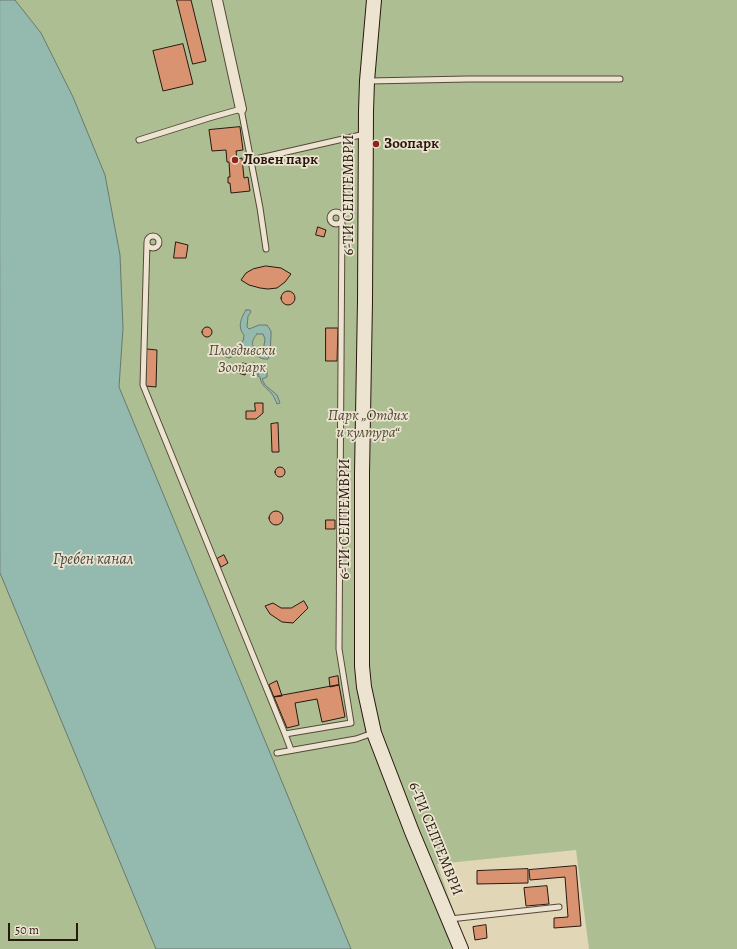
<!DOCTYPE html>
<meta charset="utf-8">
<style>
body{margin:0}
#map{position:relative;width:737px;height:949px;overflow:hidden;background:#e1d6b6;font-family:Alegreya,serif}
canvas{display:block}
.scale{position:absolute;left:8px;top:923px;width:70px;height:18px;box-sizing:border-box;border:2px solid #29180f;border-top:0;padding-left:5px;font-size:12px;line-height:14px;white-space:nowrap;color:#29180f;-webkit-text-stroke:3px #ece4d0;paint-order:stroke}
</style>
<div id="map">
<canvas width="737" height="949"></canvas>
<div class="scale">50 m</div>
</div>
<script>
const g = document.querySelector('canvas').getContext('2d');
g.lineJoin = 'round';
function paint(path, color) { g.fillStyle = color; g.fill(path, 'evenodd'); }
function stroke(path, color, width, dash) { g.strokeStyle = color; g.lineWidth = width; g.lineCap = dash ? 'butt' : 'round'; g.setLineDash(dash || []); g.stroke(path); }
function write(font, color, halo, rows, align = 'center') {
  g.font = font + ' Alegreya,serif'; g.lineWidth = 3.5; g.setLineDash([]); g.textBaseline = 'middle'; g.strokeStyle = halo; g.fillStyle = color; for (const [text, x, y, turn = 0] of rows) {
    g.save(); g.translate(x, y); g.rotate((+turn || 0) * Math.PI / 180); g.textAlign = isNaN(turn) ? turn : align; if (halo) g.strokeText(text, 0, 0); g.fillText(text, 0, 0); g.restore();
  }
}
paint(new Path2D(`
 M 0,0 L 737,0 L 737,949 L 589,949 L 576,850 L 437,864 L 467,949 L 0,949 Z`), '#adbf92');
const water = new Path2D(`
 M 0,0 L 15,0 L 41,33 L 73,97 L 105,175 L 120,255 L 123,328 L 119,387 L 351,949 L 156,949 L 0,573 Z
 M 246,310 L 250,310 L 251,312 L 248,316 L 247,327 L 249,329 L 259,325 L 267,325 L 271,331 L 271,336 L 270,354 L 268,359 C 259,360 254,352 245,352 C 240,352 234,356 229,358 L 226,357 L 226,353 C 234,348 244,347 244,335 C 237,327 241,318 246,310 ZM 257,334 L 263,334 L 265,339 L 263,352 L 261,353 C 251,348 250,342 257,334 Z
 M 254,363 L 254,369 L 257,374 L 259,375 L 259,372 L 267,370 L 267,377 L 262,379 L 265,385 L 277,395 L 280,403 L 277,404 C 276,401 274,397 272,394 C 267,388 261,386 260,377 L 256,375 L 252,369 L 252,364 Z`);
paint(water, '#94b9af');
stroke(water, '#69796f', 1);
const building = new Path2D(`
 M 177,0 L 191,0 L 206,61 L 193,64 Z
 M 183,44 L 193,84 L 163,91 L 153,51 Z
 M 240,127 L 243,150 L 236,151 L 237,159 L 242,158 L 244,178 L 248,177 L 250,191 L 231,193 L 230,183 L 228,183 L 228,177 L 230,177 L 229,162 L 227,162 L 226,150 L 212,151 L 209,130 Z
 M 318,227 L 326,230 L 324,237 L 316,235 Z
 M 176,242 L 188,245 L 186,258 L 174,258 Z
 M 266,266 L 281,268 L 291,274 L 285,282 L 277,288 L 268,289 L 260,288 L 249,285 L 241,280 L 246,273 L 253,269 Z
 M281 298a7 7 0 1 1 14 0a7 7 0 1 1-14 0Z
 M202 332a5 5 0 1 1 10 0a5 5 0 1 1-10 0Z
 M 326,328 L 338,328 L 337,361 L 326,361 Z
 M 147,349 L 157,350 L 156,387 L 146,386 Z
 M 243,363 L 249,365 L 245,375 L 235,372 L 237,367 L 242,369 Z
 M 255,403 L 263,403 L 263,413 L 256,419 L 246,419 L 246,411 L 255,411 Z
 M 278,423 L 279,452 L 272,452 L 271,424 Z
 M275 472a5 5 0 1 1 10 0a5 5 0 1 1-10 0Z
 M269 518a7 7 0 1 1 14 0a7 7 0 1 1-14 0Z
 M 326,520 L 335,520 L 335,529 L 326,529 Z
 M 224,555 L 228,563 L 221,567 L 217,559 Z
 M 304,601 L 308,608 L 293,623 L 282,622 L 270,614 L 265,606 L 273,603 L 281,608 L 291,608 Z
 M 338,676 L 339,685 L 330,687 L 329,678 Z
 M 277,681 L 282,696 L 274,697 L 269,685 Z
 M 339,685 L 345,717 L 322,722 L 317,699 L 295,703 L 299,725 L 287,728 L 274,697 Z
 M 576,866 L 581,926 L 554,928 L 554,918 L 568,917 L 565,877 L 530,880 L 529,870 Z
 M 528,869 L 528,883 L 477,884 L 477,871 Z
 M 547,886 L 549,904 L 526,906 L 524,888 Z
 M 486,925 L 487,938 L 475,940 L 473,927 Z`);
paint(building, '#da9370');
stroke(building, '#29180f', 1);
const lane = new Path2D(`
 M 369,81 L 468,79 L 620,79
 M 139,140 L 209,118 L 241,109 L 260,208 L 266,249
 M 251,160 L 365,134
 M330 218a6 6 0 1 1 12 0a6 6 0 1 1-12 0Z
 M147 242a6 6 0 1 1 12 0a6 6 0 1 1-12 0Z
 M 147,242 L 143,385 L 285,734 L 351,723 L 339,649 L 342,218
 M 285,734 L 291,750
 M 277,753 L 356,739 L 373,733
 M 450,919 L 559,907`);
const street = new Path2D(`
 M 217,0 L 241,109`);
const secondary = new Path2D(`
 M 374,0 L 367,81 L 366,111 L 365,301 L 362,473 L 362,666 L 364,687 L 374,733 L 412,832 L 461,949`);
stroke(lane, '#574839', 7);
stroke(street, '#574839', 12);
stroke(secondary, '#29180f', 16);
stroke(lane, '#ece4d0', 5);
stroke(street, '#ece4d0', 10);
stroke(secondary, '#ece4d0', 14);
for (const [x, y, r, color] of [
 [376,144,4,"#8f2418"],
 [235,160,4,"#8f2418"]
]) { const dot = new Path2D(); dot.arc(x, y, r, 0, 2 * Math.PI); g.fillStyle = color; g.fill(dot); stroke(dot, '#ece4d0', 1.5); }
write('bold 15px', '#29180f', '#ece4d0', [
 ["Зоопарк",384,144],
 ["Ловен парк",243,160]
], 'left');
write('15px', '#29180f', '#ece4d0', [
 ["6-ТИ СЕПТЕМВРИ",349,195,-90],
 ["6-ТИ СЕПТЕМВРИ",345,519,-90],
 ["6-ТИ СЕПТЕМВРИ",435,839,68]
]);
write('italic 15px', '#514a36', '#ece4d0', [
 ["Пловдивски",242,351],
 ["Зоопарк",242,368],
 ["Парк „Отдих",368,416],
 ["и култура“",368,433]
]);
write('italic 16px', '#49483f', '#ece4d0', [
 ["Гребен канал",93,560]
]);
</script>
